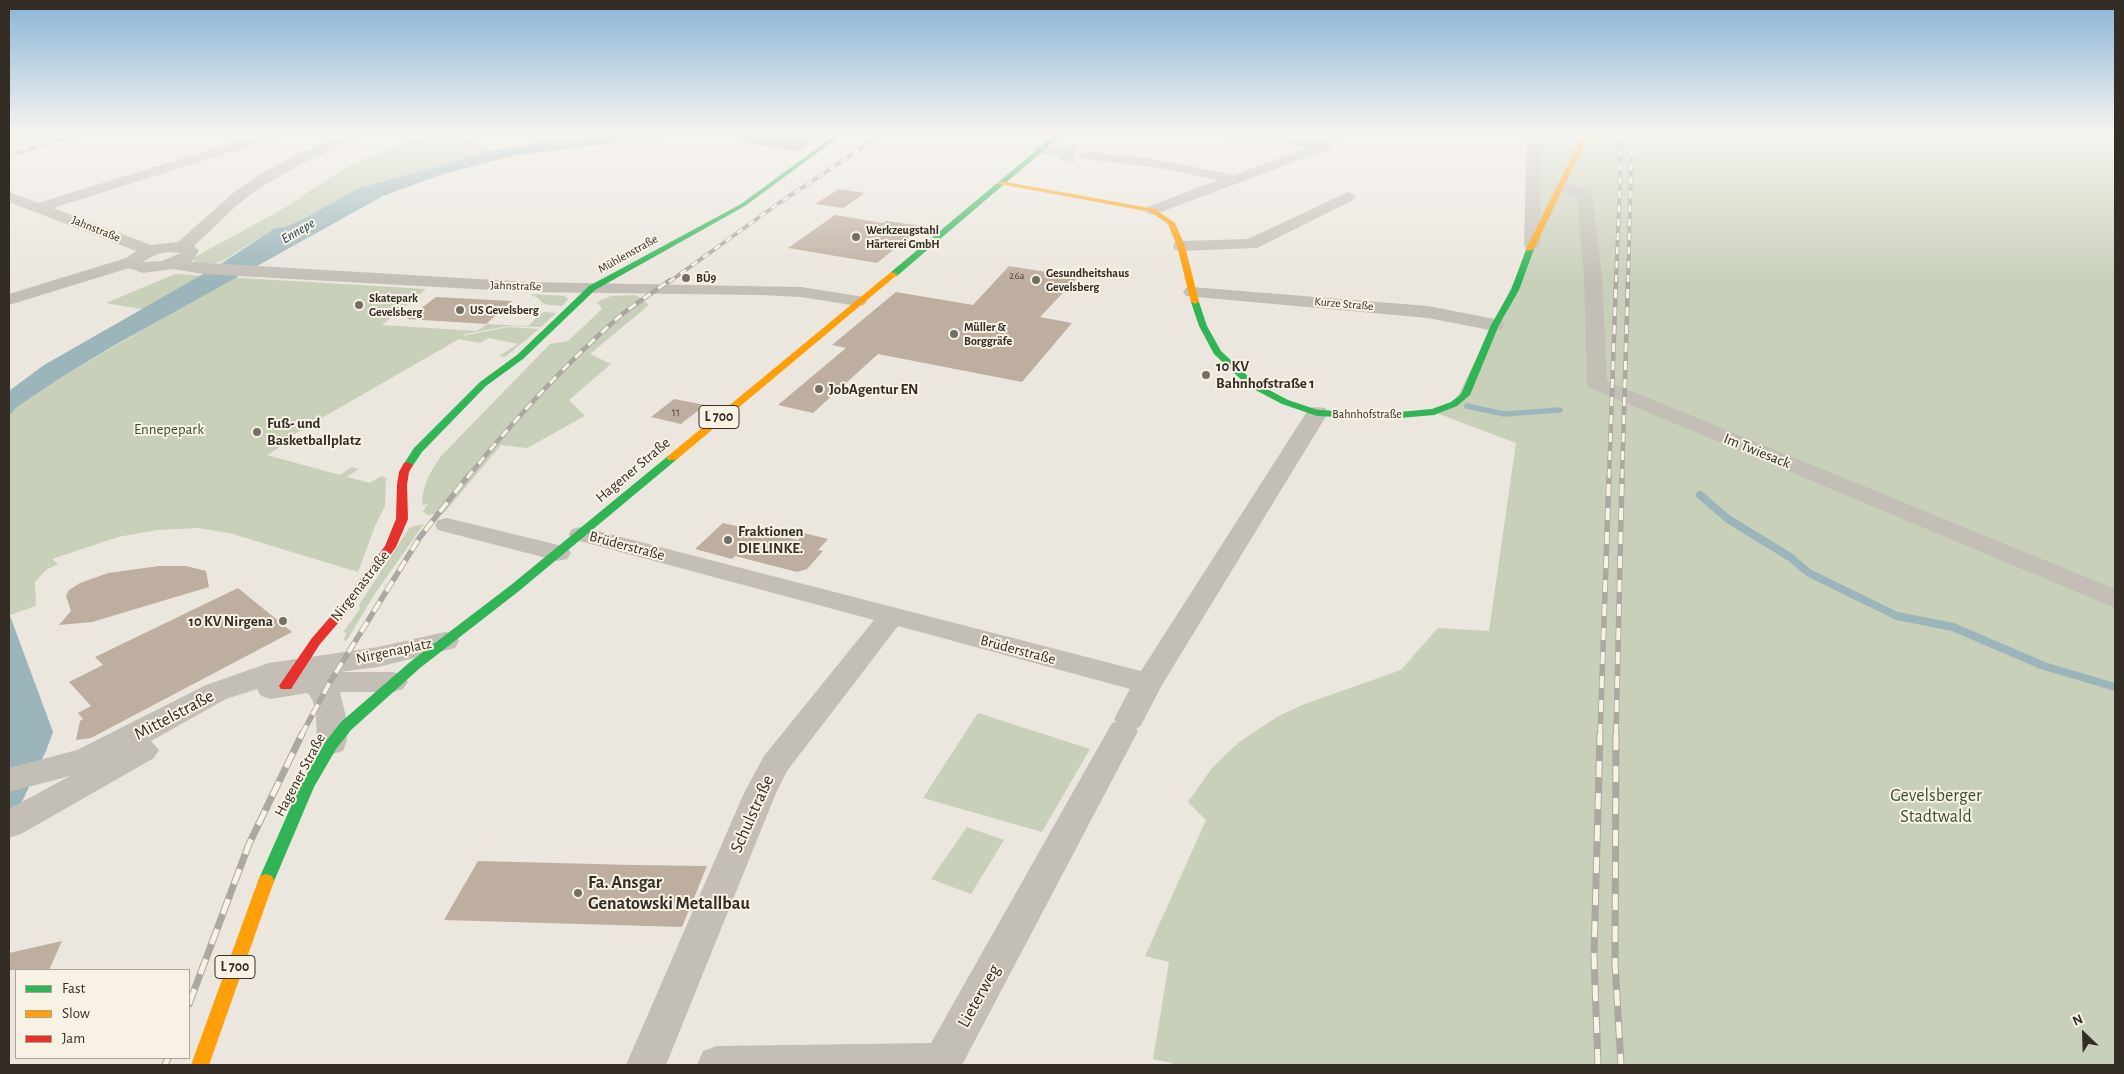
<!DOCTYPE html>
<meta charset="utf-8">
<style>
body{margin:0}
#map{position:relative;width:2124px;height:1074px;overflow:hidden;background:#ebe7de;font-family:"Alegreya Sans",sans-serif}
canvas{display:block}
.frame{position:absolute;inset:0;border:10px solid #332d26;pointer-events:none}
.legend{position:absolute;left:15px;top:969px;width:175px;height:90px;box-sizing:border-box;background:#f8f2e5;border:1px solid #a9a399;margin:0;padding:6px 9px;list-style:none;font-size:15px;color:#332d26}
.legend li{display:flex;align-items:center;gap:10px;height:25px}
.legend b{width:25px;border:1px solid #a9a399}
.north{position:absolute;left:2059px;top:1009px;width:50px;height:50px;-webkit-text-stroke:4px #f8f2e5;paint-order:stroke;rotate:336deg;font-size:14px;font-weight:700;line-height:20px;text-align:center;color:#332d26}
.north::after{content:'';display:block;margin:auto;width:18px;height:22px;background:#332d26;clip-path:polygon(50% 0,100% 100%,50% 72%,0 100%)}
</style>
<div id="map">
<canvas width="2124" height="1074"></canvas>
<div class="frame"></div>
<ul class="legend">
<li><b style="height:6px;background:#30b455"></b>Fast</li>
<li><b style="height:6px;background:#ff9f0a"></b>Slow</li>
<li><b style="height:6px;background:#e5322d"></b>Jam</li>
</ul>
<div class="north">N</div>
</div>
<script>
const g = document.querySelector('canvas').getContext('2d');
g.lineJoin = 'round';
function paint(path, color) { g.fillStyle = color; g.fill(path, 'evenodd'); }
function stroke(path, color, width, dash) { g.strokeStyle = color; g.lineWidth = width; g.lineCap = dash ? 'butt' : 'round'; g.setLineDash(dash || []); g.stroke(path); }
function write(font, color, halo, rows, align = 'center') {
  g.font = font + ' "Alegreya Sans",sans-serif'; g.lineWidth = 4; g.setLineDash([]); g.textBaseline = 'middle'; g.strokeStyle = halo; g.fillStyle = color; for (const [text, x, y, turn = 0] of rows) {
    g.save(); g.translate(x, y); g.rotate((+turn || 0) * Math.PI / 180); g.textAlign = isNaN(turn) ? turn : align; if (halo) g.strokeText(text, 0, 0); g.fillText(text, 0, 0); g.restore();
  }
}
paint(new Path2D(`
 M 20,132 L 67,132 L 9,149 L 9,135 Z
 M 452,132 L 492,151 L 359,188 L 305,218 L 285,227 L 275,228 L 224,260 L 212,264 L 195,263 L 191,259 L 281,210 L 334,175 L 366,158 L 407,141 Z
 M 1532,132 L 1615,132 L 1672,139 L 1671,136 L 1680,132 L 2072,132 L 2078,135 L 2115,137 L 2115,1065 L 1172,1065 L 1172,1063 L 1153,1059 L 1169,962 L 1145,956 L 1206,820 L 1188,802 L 1212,768 L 1238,743 L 1277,717 L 1302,705 L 1401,670 L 1438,628 L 1489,631 L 1516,443 L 1434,412 L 1454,404 L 1526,257 Z
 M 175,274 L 426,289 L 382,325 L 477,331 L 487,324 L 528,326 L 543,312 L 556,313 L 541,327 L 509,326 L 465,334 L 463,336 L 508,327 L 539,329 L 505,357 L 499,356 L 518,344 L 489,338 L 480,343 L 459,339 L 275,445 L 280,447 L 267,455 L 340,475 L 352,467 L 359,469 L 347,477 L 370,483 L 381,476 L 386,478 L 385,506 L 375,526 L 358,572 L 229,533 L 197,528 L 157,530 L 118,537 L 52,559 L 58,564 L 46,570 L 35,582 L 36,606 L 10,615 L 9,416 L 17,407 L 62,377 L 170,314 L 106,303 Z
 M 532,294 L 565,296 L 568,299 L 562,306 C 552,305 544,307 538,298 L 531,295 Z
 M 636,295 L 649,305 L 590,354 L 611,364 L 569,400 L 585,416 L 527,448 L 501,445 L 443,514 L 427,515 L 423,511 L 428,504 L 422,505 C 423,483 430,472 442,455 L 550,344 L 568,341 L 602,309 L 597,302 L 611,296 Z
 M 424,524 L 376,592 L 347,640 L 343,641 L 347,633 L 343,632 L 360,609 L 359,605 L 410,527 Z
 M 978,713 L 1090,749 L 1042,832 L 923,798 Z
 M 967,827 L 1004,840 L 971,894 L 931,879 Z`), '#c8d0b9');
paint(new Path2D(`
 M 650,132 L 711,132 L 515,155 L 440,175 L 383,196 L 115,345 L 62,377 L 17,407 L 9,416 L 9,391 L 44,365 L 219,265 L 275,228 L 285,227 L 305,218 L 359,188 L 492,151 L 549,141 Z
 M 9,613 L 53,732 L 46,751 L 9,829 Z`), '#9bb5ba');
stroke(new Path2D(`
 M 1467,406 L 1504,414 L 1560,410`), '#9bb5ba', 5.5);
stroke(new Path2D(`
 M 1700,495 L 1728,519 L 1790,557 L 1809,573 L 1897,616 L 1953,627 L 2044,666 L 2115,687`), '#9bb5ba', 8);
paint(new Path2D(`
 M 742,132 L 823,132 L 816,136 L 823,137 L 797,151 L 741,142 Z
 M 839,189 L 865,193 L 843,208 L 815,204 Z
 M 835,215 L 883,223 L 886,221 L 923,226 L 877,263 L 788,248 Z
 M 1009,266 L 1078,277 L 1040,317 L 1072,323 L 1022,382 L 878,354 L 813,413 L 778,405 L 846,348 L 832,345 L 896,292 L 973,305 Z
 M 436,297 L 512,301 L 486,324 L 407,319 Z
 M 674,399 L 705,405 L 681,424 L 651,417 Z
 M 723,523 L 798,540 L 804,533 L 828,539 L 818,550 L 823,551 L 807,569 L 797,572 L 735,556 L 732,559 L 695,549 Z
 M 159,566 L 186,566 L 206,571 L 209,587 L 92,622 L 59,625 L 71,611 L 66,596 L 69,590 L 80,583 L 108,573 Z
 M 238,588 L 292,632 L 91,738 L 76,740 L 80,721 L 83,719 L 78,713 L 91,706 L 69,682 L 103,665 L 95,657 Z
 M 478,861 L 634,865 L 707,866 L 682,927 L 444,920 Z
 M 62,941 L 49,970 L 9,970 L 9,953 Z`), '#beaea0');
stroke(new Path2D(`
 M 1060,152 L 1084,155`), '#c6c2b9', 16, [16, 8]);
paint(new Path2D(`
 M 267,132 L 288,132 L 286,135 L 53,208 L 151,245 L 178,242 L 233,193 L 262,173 L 293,156 L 343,135 L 351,132 L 371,132 L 303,163 L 258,189 L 236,206 L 194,246 L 199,251 L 191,262 L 528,282 L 801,287 L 858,296 L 864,297 L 867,301 L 864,305 L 858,306 L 801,297 L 761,295 L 528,292 L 203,274 L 173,269 L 143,273 L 129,268 L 9,305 L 9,294 L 126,258 L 136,251 L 9,202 L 9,192 L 38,203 ZM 168,252 L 181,253 L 162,261 L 142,262 L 157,254 Z
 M 1208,132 L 1249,132 L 1322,141 L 1336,132 L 1352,132 L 1329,149 L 1153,215 L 1147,213 L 1145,210 L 1147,207 L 1218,180 L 1153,167 L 1084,159 L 1077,155 L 1084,151 L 1153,159 L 1234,175 L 1307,148 L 1215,136 Z
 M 1527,132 L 1541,132 L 1540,244 L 1538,248 L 1526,248 L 1524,244 Z
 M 1644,132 L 1694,132 C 1688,140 1651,139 1644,132 Z
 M 1997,132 L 2115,134 L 2115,142 L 2004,136 Z
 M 1041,146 L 1060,148 L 1067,152 L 1060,156 L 1036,153 L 1034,150 L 1036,147 Z
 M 1562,182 L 1584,188 L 1592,195 L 1602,276 L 1607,381 L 2115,589 L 2115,608 L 1590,388 L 1587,384 L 1584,276 L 1577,197 L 1557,189 L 1555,186 L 1557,183 Z
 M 1348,192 L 1353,194 L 1356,197 L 1353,200 L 1257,248 L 1181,251 L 1175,250 L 1173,246 L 1175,242 L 1181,241 L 1248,239 Z
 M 1192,287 L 1428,306 L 1495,319 L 1502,321 L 1504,325 L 1502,329 L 1495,331 L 1428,318 L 1186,296 L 1183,292 L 1186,288 Z
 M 1317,407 L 1325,408 L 1328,413 L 1162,685 L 1140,727 L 1136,728 L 1138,731 L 962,1065 L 697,1065 L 703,1051 L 717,1046 L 931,1043 L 1112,723 L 1116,722 L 1114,719 L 1130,689 L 898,626 L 787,771 L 776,793 L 666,1065 L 626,1065 L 744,793 L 764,756 L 874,620 L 572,539 L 569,534 L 572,529 L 581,527 L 590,529 L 1141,671 L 1306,413 L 1309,408 Z
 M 447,518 L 567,547 L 571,553 L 567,559 L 558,561 L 438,530 L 435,525 L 438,520 Z
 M 445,632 L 455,634 L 459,641 L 455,648 L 378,667 L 340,672 L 393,672 L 403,675 L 408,682 L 403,689 L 393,692 L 340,692 C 344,711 353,733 343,751 L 332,754 L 321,751 C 312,735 322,706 307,693 L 271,699 L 261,696 L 257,689 L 226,699 L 151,741 L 159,750 L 154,758 L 21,834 L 9,838 L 9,809 L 70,776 L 9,792 L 9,768 L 77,750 L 206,685 L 269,663 L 378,647 Z`), '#c3bfb7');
paint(new Path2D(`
 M 839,132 L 846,132 L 745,206 L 595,290 L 523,359 L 486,386 L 422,452 L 412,467 L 404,467 L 403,465 L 414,448 L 480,382 L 517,355 L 589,286 L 741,204 Z
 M 1058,132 L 1065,132 L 897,276 L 891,276 L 891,272 Z
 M 1527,247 L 1534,249 L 1519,290 L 1499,325 L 1470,395 L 1457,406 L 1434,415 L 1388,419 L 1317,416 L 1282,404 L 1248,386 L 1214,354 L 1199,326 L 1191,302 L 1195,300 L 1199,302 L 1207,326 L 1221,351 L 1254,382 L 1288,400 L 1318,410 L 1388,413 L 1432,409 L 1451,402 L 1461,394 L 1491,325 L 1511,290 Z
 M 672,455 L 676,456 L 677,458 L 676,460 L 519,591 L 420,668 L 351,730 L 336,749 L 314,787 L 272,886 L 266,888 L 260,886 L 258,881 L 300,786 L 326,741 L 341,722 L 410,662 L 511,585 L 668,456 Z`), '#30b455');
paint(new Path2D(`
 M 1584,132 L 1590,132 L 1534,249 L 1527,251 L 1526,249 Z
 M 1001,181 L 1155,209 L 1175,223 L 1185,246 L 1199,302 L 1195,304 L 1191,302 L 1177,246 L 1168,224 L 1151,212 L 999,184 L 998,183 Z
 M 891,272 L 898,274 L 676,460 L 668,460 L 667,458 L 668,456 Z
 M 266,874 L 272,876 L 274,881 L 209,1065 L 191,1065 L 258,881 L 260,876 Z`), '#ff9f0a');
paint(new Path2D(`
 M 408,462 L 413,465 L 409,472 L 407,485 L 408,519 L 396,547 L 352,607 L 320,644 L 291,689 L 281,689 L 279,686 L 281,683 L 312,638 L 344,601 L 385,546 L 396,519 L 397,485 L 399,472 L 404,463 Z`), '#e5322d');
const railFar3 = new Path2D(`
 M 9,155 L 88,132
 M 669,282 L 779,203 L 886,132
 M 1616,282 L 1622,132
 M 1628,282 L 1632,132`);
const railFar2 = new Path2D(`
 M 467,478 C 514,420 564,365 620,316 C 636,303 654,292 670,280
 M 1609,478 L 1616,280
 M 1622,478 L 1628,280`);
const railFar1 = new Path2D(`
 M 301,736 L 330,682 L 420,537 L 468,476
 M 1600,736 L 1609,476
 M 1616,736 L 1622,476`);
const rail = new Path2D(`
 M 1616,734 L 1615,963 L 1621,1065
 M 189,1004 L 249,844 L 302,734
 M 165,1065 L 168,1058
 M 1598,1065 L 1594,956 L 1600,734`);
stroke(railFar3, '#aba7a1', 4);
stroke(railFar2, '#aba7a1', 4.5);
stroke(railFar1, '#aba7a1', 5.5);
stroke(rail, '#aba7a1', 7);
stroke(railFar3, '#f8f2e5', 2.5, [7]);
stroke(railFar2, '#f8f2e5', 3, [9]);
stroke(railFar1, '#f8f2e5', 4, [12]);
stroke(rail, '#f8f2e5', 5, [16]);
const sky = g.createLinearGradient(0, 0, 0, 282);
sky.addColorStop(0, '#89b4d6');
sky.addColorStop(0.47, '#f6f4f0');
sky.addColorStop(1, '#f6f4f000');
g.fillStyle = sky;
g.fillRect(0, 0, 2124, 282);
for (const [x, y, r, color] of [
 [856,237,5,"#736e66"],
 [686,278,5,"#736e66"],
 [1036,280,5,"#736e66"],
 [359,305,5,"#736e66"],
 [460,310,5,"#736e66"],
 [954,334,5,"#736e66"],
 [1206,375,5,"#736e66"],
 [819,389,5,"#736e66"],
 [257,432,5,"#736e66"],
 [728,540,5,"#736e66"],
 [283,621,5,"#736e66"],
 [578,893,5,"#736e66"]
]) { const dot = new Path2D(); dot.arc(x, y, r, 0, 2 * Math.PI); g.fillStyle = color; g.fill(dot); stroke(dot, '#f8f2e5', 2); }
write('11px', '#564d44', null, [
 ["26a",1017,276]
]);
write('12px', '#332d26', '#f8f2e5', [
 ["Jahnstraße",96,229,22],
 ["Mühlenstraße",628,254,-29],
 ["Jahnstraße",516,286,2],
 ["Kurze Straße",1344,304,5],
 ["Bahnhofstraße",1367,414]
]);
write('bold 12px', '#332d26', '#f8f2e5', [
 ["Werkzeugstahl",866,230],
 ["Härterei GmbH",866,244],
 ["Gesundheitshaus",1046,273],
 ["Gevelsberg",1046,287],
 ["BÜ9",696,278],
 ["Skatepark",369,298],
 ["Gevelsberg",369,312],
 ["US Gevelsberg",470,310],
 ["Müller &",964,327],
 ["Borggräfe",964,341]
], 'left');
write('12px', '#564d44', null, [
 ["11",676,412]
]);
write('italic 14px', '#1e4552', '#f8f2e5', [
 ["Ennepe",298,231,-30]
]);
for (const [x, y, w] of [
 [719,417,40],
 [235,967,40]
]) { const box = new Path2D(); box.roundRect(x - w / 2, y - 11.5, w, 23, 4); g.fillStyle = '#f8f2e5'; g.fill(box); stroke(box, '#332d26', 1); }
write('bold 14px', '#332d26', null, [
 ["L 700",719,417],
 ["L 700",235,967]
]);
write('bold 15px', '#332d26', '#f8f2e5', [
 ["10 KV",1216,366],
 ["Bahnhofstraße 1",1216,383],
 ["JobAgentur EN",829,389],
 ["Fuß- und",267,423],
 ["Basketballplatz",267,440],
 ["Fraktionen",738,531],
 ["DIE LINKE.",738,548],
 ["10 KV Nirgena",273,621,"right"]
], 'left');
write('15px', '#3c502b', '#f8f2e5', [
 ["Ennepepark",169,429]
]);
write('15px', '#332d26', '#f8f2e5', [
 ["Im Twiesack",1757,451,22],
 ["Hagener Straße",633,470,-40],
 ["Brüderstraße",627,546,15],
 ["Nirgenastraße",360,586,-52],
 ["Brüderstraße",1018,650,15],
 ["Nirgenaplatz",394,651,-12],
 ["Hagener Straße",300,775,-62]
]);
write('18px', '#332d26', '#f8f2e5', [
 ["Mittelstraße",174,715,-28],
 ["Schulstraße",752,814,-66],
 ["Lieterweg",979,996,-61]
]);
write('18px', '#3c502b', '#f8f2e5', [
 ["Gevelsberger",1936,796],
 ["Stadtwald",1936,817]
]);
write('bold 18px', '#332d26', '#f8f2e5', [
 ["Fa. Ansgar",588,883],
 ["Genatowski Metallbau",588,904]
], 'left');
</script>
